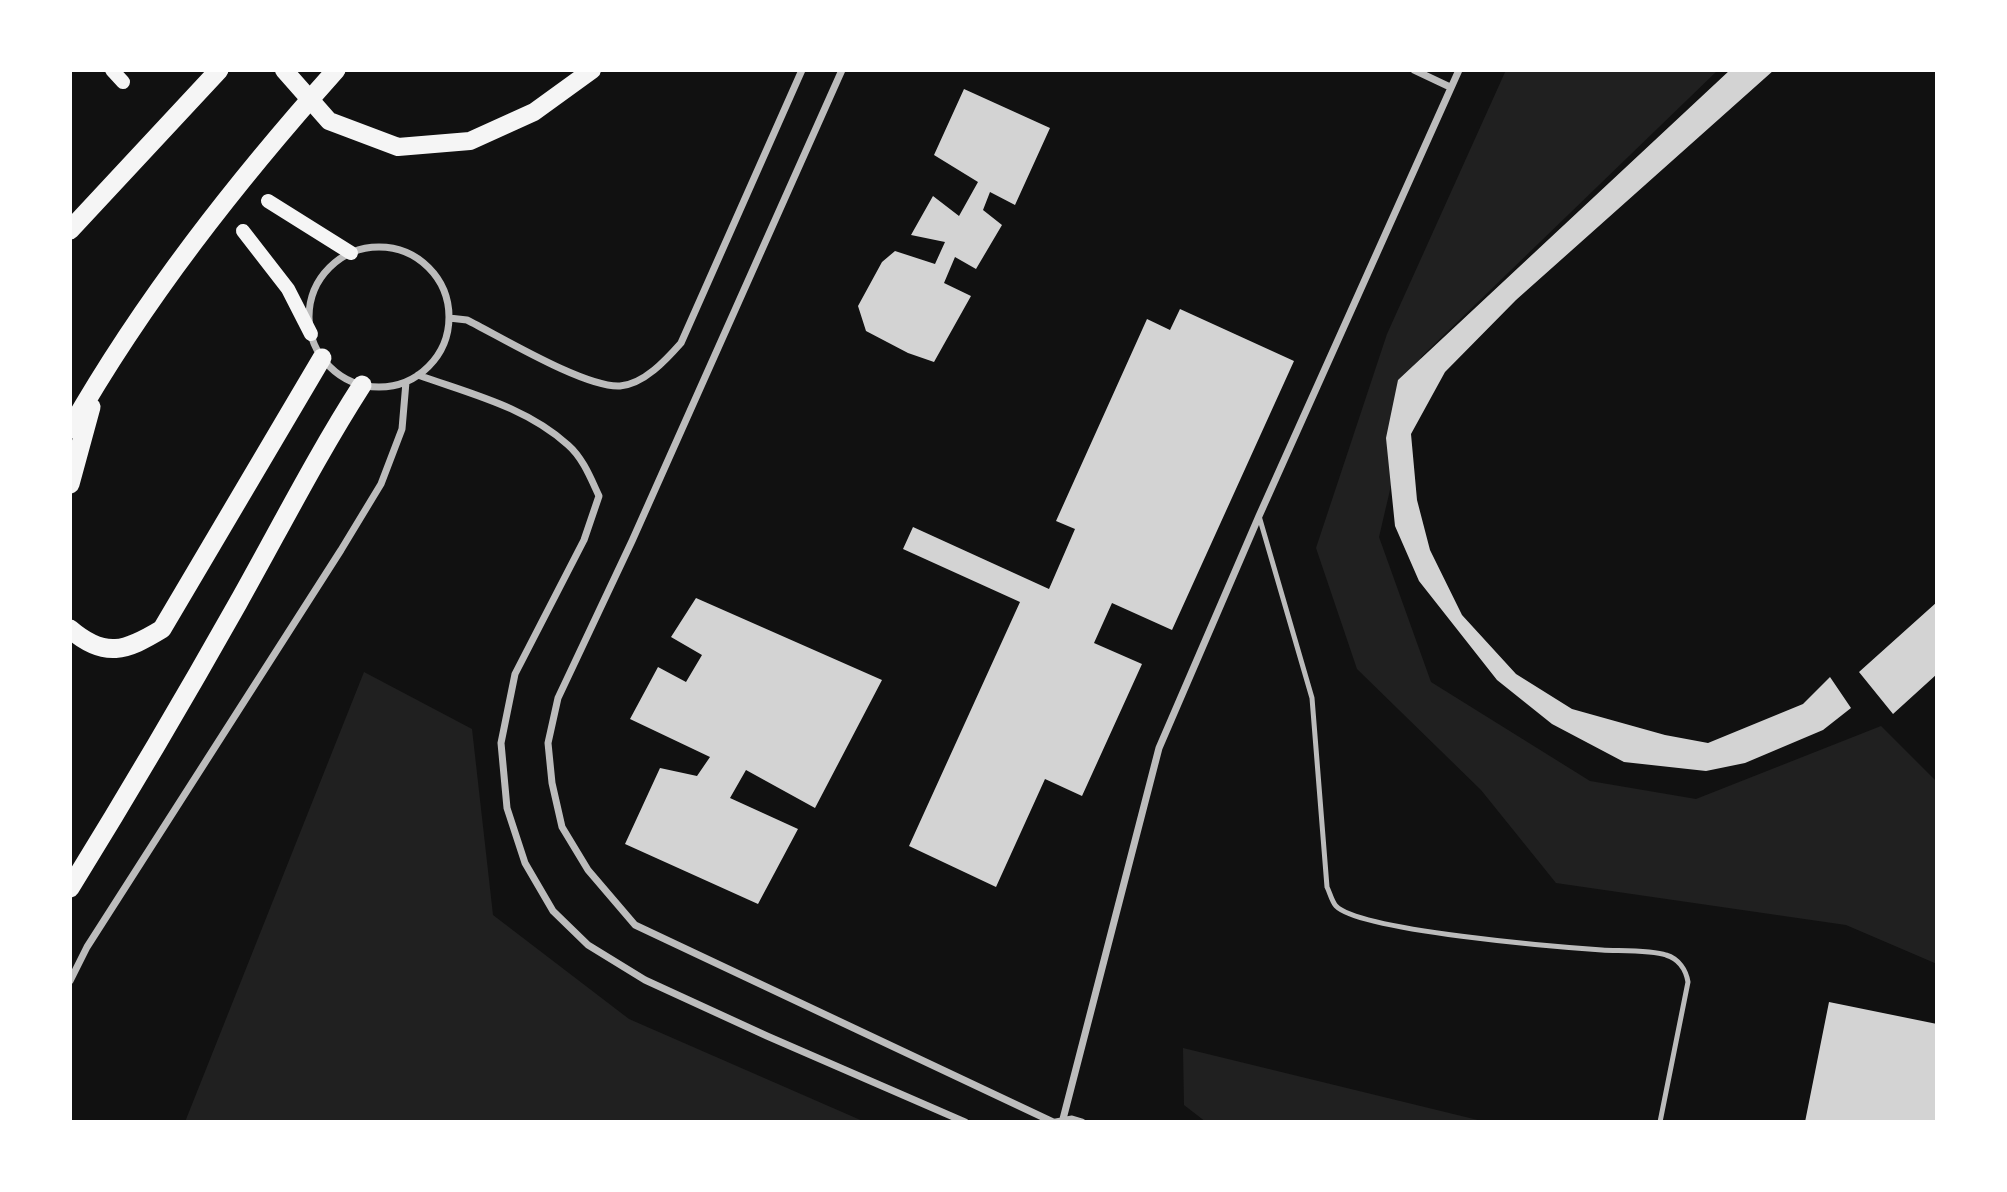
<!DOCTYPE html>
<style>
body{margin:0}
#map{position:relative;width:2007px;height:1192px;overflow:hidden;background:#111;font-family:"Roboto Condensed",sans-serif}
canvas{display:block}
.frame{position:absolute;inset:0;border:72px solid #fff;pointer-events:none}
</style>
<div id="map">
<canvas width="2007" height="1192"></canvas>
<div class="frame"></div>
</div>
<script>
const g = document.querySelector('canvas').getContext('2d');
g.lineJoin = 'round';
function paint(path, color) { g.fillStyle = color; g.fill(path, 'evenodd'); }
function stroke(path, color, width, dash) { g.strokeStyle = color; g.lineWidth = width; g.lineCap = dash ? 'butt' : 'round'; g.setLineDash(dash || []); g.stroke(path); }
paint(new Path2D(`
 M 1506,70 L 1718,70 L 1421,357 L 1379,537 L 1431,682 L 1590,781 L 1696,799 L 1881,726 L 1937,782 L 1937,964 L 1846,925 L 1556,883 L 1481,790 L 1357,669 L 1316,548 L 1387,334 Z
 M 364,672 L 472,729 L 493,915 L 629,1019 L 865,1122 L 185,1122 Z
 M 1183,1048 L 1486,1122 L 1206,1122 L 1184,1105 Z`), '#202020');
paint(new Path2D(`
 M 1730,70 L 1774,70 L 1516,300 L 1445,372 L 1411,434 L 1417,500 L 1430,550 L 1462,615 L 1516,674 L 1572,709 L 1665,735 L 1708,743 L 1803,704 L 1830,677 L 1851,708 L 1823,730 L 1745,763 L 1706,771 L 1624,762 L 1552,724 L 1497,680 L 1419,581 L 1395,526 L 1386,438 L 1398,380 Z
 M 964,89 L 1050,128 L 1015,205 L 990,192 L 983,210 L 1002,225 L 976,269 L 955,257 L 944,283 L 971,296 L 934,362 L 908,353 L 866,331 L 858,306 L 882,262 L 895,251 L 935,264 L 945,242 L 911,235 L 933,196 L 959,216 L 978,182 L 934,155 Z
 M 1180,309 L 1294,361 L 1172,630 L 1112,603 L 1094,643 L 1142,664 L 1082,796 L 1045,779 L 996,887 L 909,846 L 1020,602 L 903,549 L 913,527 L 1049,589 L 1075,529 L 1056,521 L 1147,319 L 1170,330 Z
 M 696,598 L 882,680 L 815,808 L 746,770 L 730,798 L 798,829 L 758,904 L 625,844 L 660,768 L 697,776 L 710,757 L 630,719 L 658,667 L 686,682 L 702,655 L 671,637 Z
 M 1937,602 L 1937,674 L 1893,714 L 1859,672 Z
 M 1829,1002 L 1937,1024 L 1937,1122 L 1805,1122 Z`), '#d3d3d3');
stroke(new Path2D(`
 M 1259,516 L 1312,698 L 1327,887 C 1330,893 1332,902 1336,906 C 1360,931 1559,947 1602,950 C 1619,951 1652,950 1666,955 C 1679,959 1686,970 1688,982 L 1660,1122`), '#bcbcbc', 5);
stroke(new Path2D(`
 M 842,70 L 632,541 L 558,698 L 548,743 L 552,783 L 562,827 L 588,870 L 635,925 L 1053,1122
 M 1414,70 L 1450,87
 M309 317a70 70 0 1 1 140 0a70 70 0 1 1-140 0Z
 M 449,318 L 467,320 C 501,337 585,388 620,386 C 644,384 666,360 681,343 L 802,70
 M 418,375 C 471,394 526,407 568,445 C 583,458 591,479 599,496 L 584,540 L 515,674 L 501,743 L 507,808 L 525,863 L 553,911 L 588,945 L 645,980 L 767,1036 L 965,1122
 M 70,981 L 87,947 L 341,550 L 381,484 L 402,429 L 406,382
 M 1063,1119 L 1159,748 L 1259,516 L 1459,70
 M 1056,1122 L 1072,1119 L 1082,1122`), '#bcbcbc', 7);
stroke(new Path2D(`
 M 112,70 L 123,82
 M 268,201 L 351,253
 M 243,231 L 288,289 L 311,334`), '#f5f5f5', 14);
stroke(new Path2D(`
 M 284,70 L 329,121 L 398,147 L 470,141 L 534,112 L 592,70`), '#f5f5f5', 18);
stroke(new Path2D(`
 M 70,230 L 219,70
 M 70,429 C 144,299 237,181 336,70
 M 70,484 L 91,407
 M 70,629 C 105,659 126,651 162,629 L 322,358
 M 70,888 C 128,794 184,699 238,603 C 279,530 317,455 362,385`), '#f5f5f5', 19);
</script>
